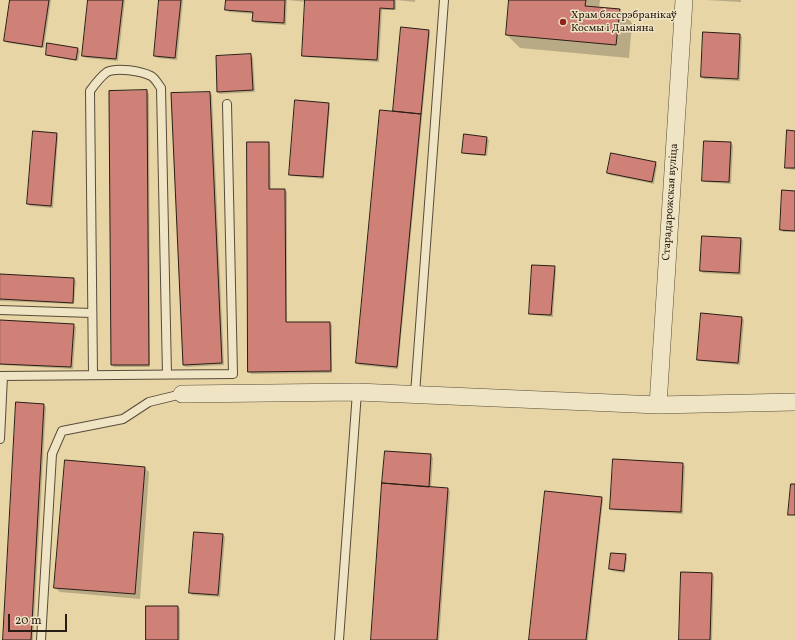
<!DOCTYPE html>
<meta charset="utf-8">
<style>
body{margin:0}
#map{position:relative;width:795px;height:640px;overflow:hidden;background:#e7d5a5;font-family:Vollkorn,serif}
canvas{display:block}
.scale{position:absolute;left:8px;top:614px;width:59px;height:18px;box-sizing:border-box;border:2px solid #291e16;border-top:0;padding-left:5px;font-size:12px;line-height:14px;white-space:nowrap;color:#291e16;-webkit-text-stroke:3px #efe4c4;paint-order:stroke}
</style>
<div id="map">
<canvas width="795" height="640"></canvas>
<div class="scale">20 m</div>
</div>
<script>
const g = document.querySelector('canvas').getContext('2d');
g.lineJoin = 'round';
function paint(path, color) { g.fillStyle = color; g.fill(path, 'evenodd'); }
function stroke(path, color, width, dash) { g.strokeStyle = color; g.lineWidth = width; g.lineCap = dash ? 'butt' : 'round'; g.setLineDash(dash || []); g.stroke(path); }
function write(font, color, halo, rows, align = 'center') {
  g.font = font + ' Vollkorn,serif'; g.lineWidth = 3; g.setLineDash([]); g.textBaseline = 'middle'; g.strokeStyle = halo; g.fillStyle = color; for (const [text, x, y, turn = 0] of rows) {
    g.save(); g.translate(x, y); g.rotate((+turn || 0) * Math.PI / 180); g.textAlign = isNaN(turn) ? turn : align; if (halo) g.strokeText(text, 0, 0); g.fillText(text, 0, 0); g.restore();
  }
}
paint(new Path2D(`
 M 11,0 L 51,0 L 44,48 L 8,43 L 5,41 Z
 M 89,0 L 125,0 L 118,61 L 86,58 L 83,56 Z
 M 160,0 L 183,0 L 177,60 L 157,58 L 155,56 Z
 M 227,0 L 415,0 L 415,2 L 396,0 L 396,10 L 382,10 L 379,62 L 305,57 L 303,55 L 306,2 L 287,0 L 286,25 L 255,23 L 253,21 L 254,14 L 229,12 L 227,10 Z
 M 510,0 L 600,0 L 599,8 L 619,10 L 632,23 L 629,58 L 520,48 L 507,35 Z
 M 706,0 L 741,0 L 741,2 Z
 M 402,29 L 428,31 L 430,33 L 398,369 L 359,365 L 357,363 L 381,111 L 394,112 Z
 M 740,34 L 742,37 L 740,81 L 704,79 L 702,77 Z
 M 78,49 L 80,51 L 78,61 L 49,56 L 47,54 Z
 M 251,55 L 253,58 L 255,92 L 220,94 L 218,92 L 217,57 Z
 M 147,91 L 149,94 L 150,367 L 114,367 L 112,365 Z
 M 210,93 L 212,95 L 224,365 L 186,367 L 183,365 L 172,94 Z
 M 328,104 L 330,106 L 324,179 L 292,176 L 290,174 Z
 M 795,132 L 795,170 L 788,169 L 786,167 Z
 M 56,134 L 58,136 L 53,208 L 30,206 L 28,204 Z
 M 486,138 L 489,140 L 487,156 L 465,154 L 463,152 Z
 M 268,143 L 270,145 L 271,190 L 285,190 L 287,192 L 287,323 L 330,323 L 332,325 L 332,373 L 251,374 L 249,371 Z
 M 731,143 L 733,146 L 731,184 L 705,182 L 703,180 Z
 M 655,163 L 657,165 L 654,184 L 610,175 L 608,173 Z
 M 795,192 L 795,232 L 783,232 L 781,229 Z
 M 741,239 L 743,241 L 741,275 L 703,273 L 701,271 Z
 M 554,267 L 556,270 L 553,317 L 532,315 L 530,313 Z
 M 0,275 L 73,279 L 76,281 L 74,304 L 0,301 Z
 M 702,314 L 742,318 L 744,320 L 740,365 L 700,361 L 698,359 Z
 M 0,321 L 73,325 L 76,327 L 73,369 L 0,365 Z
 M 44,405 L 46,407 L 33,640 L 4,640 Z
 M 385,452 L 431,455 L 433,458 L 431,488 L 448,489 L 450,491 L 439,640 L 372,640 Z
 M 614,460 L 683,464 L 685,466 L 683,514 L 613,510 L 611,508 Z
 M 145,468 L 149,472 L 140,599 L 60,592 L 55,588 Z
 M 601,498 L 603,500 L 588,640 L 530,640 Z
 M 223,535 L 225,537 L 220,597 L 192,595 L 190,592 Z
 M 625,555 L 627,558 L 625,573 L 612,571 L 610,569 Z
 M 712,574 L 714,576 L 712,640 L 680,640 Z
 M 178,607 L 180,609 L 180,640 L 147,640 Z`), '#0003');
const building = new Path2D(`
 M 10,0 L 49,0 L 42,47 L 4,41 Z
 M 88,0 L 123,0 L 116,59 L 82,56 Z
 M 159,0 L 181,0 L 175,58 L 154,56 Z
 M 226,0 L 285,0 L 284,23 L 252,21 L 253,12 L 225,10 Z
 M 305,0 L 394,0 L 394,9 L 380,8 L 377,60 L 302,56 Z
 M 509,0 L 586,0 L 585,6 L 620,9 L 616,45 L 506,35 Z
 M 401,27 L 429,30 L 421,114 L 393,111 Z
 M 703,32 L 740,34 L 738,79 L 701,77 Z
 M 47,43 L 78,48 L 76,60 L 46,55 Z
 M 251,54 L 253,90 L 217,92 L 216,56 Z
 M 147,90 L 149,365 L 111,365 L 109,91 Z
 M 210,92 L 222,363 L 183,365 L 171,93 Z
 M 295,100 L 329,103 L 323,177 L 289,175 Z
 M 380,110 L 421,114 L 397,367 L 356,363 Z
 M 787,130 L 795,131 L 795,168 L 785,168 Z
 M 33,131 L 57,133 L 51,206 L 27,204 Z
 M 464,134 L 487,137 L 485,155 L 462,153 Z
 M 704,141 L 731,142 L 729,182 L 702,181 Z
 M 247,142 L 269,142 L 269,189 L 285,189 L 286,322 L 330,322 L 331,371 L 248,372 Z
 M 611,153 L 656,162 L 652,182 L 607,173 Z
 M 782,190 L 795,191 L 795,231 L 780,230 Z
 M 702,236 L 741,238 L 739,273 L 700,271 Z
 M 532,265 L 555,266 L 551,315 L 529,314 Z
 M 0,274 L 74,278 L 73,303 L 0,299 Z
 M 701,313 L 742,317 L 738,363 L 697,360 Z
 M 0,320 L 74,324 L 71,367 L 0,364 Z
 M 16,402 L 44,404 L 31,640 L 3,640 Z
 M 385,451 L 431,454 L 429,487 L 382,483 Z
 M 613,459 L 683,463 L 681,512 L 610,509 Z
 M 65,460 L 145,467 L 135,594 L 54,588 Z
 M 382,483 L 448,488 L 437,640 L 371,640 Z
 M 791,484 L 795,484 L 795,515 L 788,515 Z
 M 545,491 L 602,497 L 586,640 L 529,640 Z
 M 194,532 L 223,534 L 218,595 L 189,593 Z
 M 611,553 L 626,554 L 624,571 L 609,569 Z
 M 681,572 L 712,573 L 710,640 L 679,640 Z
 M 146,606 L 178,606 L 178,640 L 146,640 Z`);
paint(building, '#cf8177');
stroke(building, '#291e16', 1);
const service = new Path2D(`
 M 0,310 L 92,313
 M 93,375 L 90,91 C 95,84 100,77 107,72 C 117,67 141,71 151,76 C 155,78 158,84 161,88 L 167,374
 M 0,376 L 233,374 L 227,104
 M 415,394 L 444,0
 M 0,439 L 3,376
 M 41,640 L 52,454 L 62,431 L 123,419 L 149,402 L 182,394
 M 339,640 L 357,392`);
const minor = new Path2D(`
 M 182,394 L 357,392 L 658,405 L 795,402
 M 658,405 L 684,0`);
stroke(service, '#584c3a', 10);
stroke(minor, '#584c3a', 18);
stroke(service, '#efe4c4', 8);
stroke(minor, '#efe4c4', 17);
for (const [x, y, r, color] of [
 [563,22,4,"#8f2418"]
]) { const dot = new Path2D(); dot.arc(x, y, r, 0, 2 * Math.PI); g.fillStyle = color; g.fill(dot); stroke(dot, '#efe4c4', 1.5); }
write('11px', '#291e16', '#efe4c4', [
 ["Храм бяссрэбранікаў",571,16],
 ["Космы і Даміяна",571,29]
], 'left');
write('11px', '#291e16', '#efe4c4', [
 ["Старадарожская вуліца",671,202,-86]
]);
</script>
